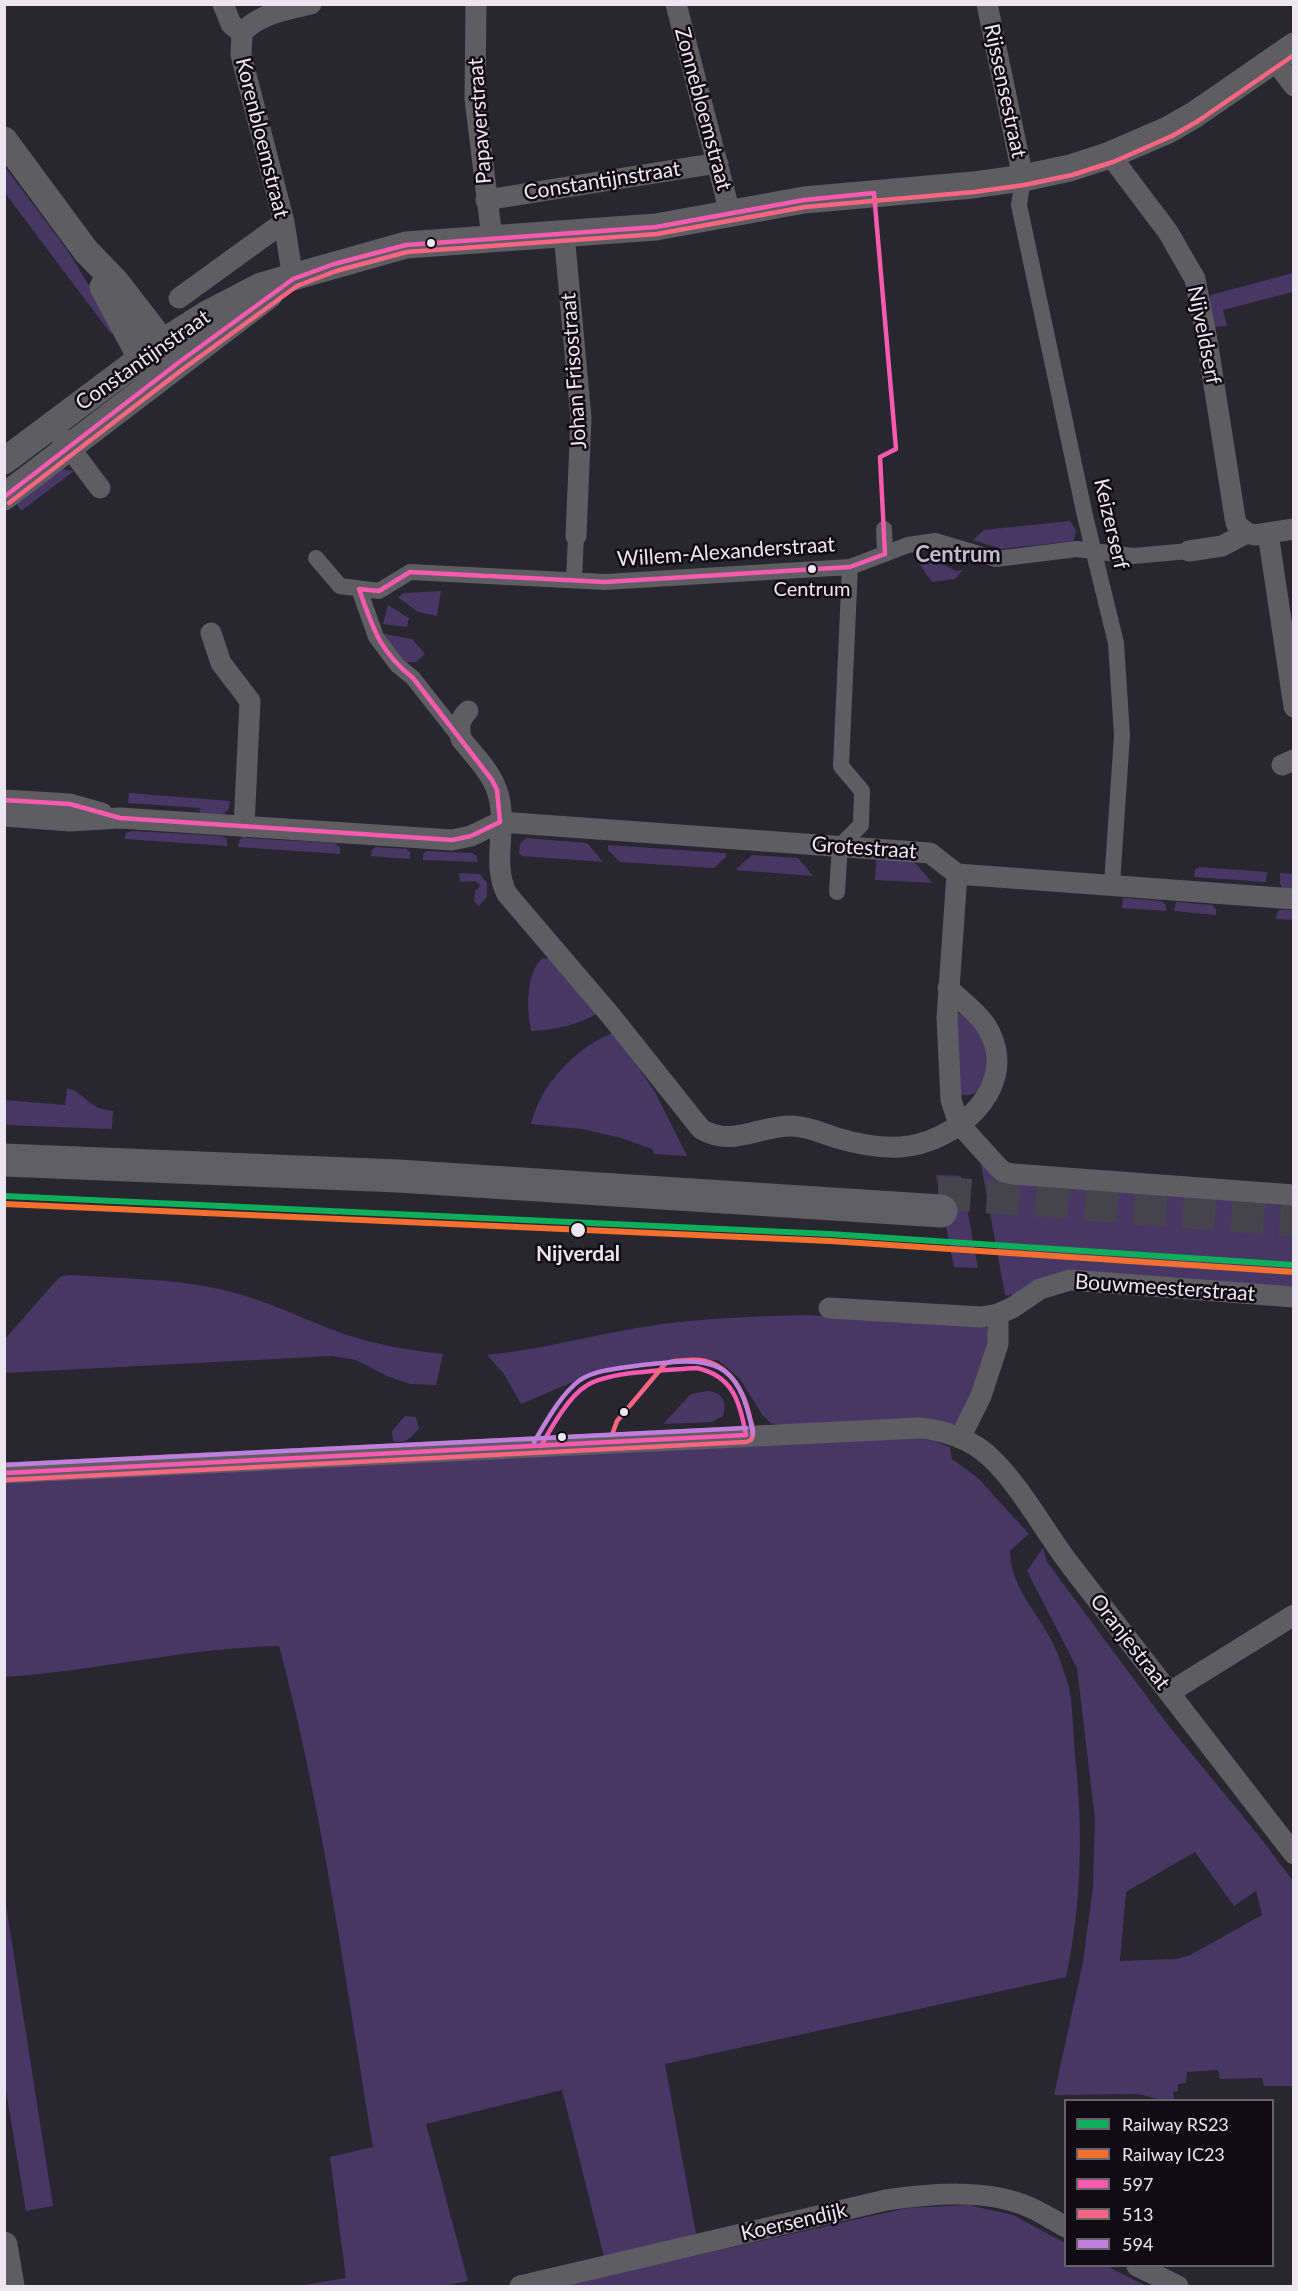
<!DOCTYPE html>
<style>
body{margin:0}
#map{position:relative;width:1298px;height:2291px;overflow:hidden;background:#28262e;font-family:Lato,sans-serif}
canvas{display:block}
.frame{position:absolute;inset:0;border:6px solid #eae7f1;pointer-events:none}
.legend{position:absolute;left:1064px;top:2099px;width:210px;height:168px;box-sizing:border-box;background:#0f0d13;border:2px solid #67646c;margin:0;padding:8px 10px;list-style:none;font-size:18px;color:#eae7f1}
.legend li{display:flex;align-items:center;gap:12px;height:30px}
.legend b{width:30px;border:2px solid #67646c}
</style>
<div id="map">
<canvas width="1298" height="2291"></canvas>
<div class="frame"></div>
<ul class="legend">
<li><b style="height:8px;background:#0daf5c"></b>Railway RS23</li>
<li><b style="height:8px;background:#f46f30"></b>Railway IC23</li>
<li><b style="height:8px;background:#f75aaf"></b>597</li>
<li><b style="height:8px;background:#fa6682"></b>513</li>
<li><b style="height:8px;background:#c07fdc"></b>594</li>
</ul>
</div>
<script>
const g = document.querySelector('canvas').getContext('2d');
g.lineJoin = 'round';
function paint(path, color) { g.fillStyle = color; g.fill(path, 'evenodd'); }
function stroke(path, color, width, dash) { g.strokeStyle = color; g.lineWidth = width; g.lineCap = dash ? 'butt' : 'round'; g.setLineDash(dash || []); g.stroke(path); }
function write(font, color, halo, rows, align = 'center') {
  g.font = font + ' Lato,sans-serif'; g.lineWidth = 5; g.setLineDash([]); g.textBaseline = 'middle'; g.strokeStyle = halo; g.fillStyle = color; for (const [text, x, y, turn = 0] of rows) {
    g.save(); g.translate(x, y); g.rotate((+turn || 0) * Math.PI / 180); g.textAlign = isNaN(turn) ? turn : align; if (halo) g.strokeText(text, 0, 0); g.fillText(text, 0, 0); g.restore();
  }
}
paint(new Path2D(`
 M 5,167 L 68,251 L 116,330 L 111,334 L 5,193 Z
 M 1293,273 L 1293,292 L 1223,310 L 1227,326 L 1214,327 L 1209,299 L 1211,295 Z
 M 62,469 L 74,471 L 21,511 L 15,502 Z
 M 1070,521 L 1076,530 L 1074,541 L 1001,549 L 973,540 L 984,530 Z
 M 934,559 L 956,571 L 963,570 L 955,579 L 932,582 L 917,561 Z
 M 441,591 L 437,616 L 418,612 L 398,597 L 404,593 Z
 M 388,605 L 409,618 L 407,627 L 383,624 Z
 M 385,634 L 412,639 L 425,654 L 416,662 L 403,663 L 382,637 Z
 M 129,793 L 230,801 L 229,809 L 221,816 L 199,816 L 200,808 L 128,803 Z
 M 132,831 L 222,836 L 227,839 L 227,846 L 125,839 L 126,833 Z
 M 245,838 L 334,843 L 340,847 L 340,854 L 238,847 L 240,839 Z
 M 526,838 L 587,843 L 603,862 L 522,856 L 519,853 L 520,844 Z
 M 608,845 L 726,853 L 726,857 L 714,868 L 620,862 L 608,850 Z
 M 376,847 L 406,849 L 410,852 L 410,859 L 371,856 L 372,849 Z
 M 426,851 L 472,853 L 477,856 L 478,862 L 423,860 L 423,855 Z
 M 752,855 L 798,858 L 813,876 L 735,870 Z
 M 876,859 L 913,861 L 933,883 L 875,880 Z
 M 1199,867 L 1267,872 L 1266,882 L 1194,877 L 1195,870 Z
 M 459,873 L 480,874 L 487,883 L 487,897 L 479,906 L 474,902 L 475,891 L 480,886 L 476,881 L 460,882 Z
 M 1280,873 L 1293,874 L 1293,890 L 1282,888 L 1280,883 Z
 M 1123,898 L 1162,901 L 1166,905 L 1166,911 L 1122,908 Z
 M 1176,902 L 1212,905 L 1216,909 L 1216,915 L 1174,911 Z
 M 1279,910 L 1293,910 L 1293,920 L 1276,919 L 1277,913 Z
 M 543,958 L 550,959 L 599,1013 C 577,1025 555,1030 531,1031 C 527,1010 525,973 543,958 Z
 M 955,1012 C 964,1015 973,1020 978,1028 C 989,1047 994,1100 961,1095 Z
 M 614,1032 L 655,1092 L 687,1156 L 654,1154 L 652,1149 L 621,1138 L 582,1129 L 531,1124 C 541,1083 576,1048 614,1032 Z
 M 67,1088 C 85,1092 87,1109 113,1111 L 112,1129 L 5,1125 L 5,1100 L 65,1105 Z
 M 980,1159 L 985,1161 L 1293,1201 L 1293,1291 L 1083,1274 L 1015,1299 L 1011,1294 L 1008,1296 L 1005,1295 Z
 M 936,1175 L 961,1176 L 978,1268 L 954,1267 Z
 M 72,1275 C 121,1279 171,1278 219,1289 C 263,1298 302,1319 344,1334 C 376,1345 409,1350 443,1354 L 436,1385 L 410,1384 L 387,1376 L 356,1360 L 331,1356 L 5,1373 L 5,1339 L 55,1282 L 62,1276 Z
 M 808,1315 L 979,1324 L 987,1328 L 990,1335 L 976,1384 L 957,1424 L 784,1426 L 771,1423 L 763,1416 L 740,1379 L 718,1360 L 692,1360 L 644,1364 L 615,1370 L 580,1379 L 521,1404 L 504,1374 L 487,1355 C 546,1349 603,1332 662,1324 C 711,1318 760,1316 808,1315 Z
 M 707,1391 C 722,1392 728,1402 723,1416 L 712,1422 L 663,1424 L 691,1394 Z
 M 405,1416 L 416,1417 L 419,1428 C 412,1437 406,1445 393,1441 L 392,1431 Z
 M 914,1438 L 934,1441 L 950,1447 L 952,1459 L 978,1478 L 1029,1534 L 1010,1551 C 1010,1591 1046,1620 1059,1657 C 1062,1667 1066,1677 1069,1687 C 1073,1709 1073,1733 1075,1755 C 1083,1830 1082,1903 1066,1977 L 665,2064 L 696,2234 L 604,2257 L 562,2090 L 426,2124 L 468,2281 L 443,2286 L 297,2286 L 346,2278 L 330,2157 L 373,2147 C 345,1980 323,1810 279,1646 C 187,1648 96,1671 5,1677 L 4,1482 Z
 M 1043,1548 L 1047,1562 L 1168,1725 L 1259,1836 L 1293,1881 L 1293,2086 L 1264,2086 L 1262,2078 L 1220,2079 L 1218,2070 L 1187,2072 L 1186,2083 L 1178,2084 L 1178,2091 L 1173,2092 L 1174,2100 C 1157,2101 1149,2095 1134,2094 L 1054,2095 L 1083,1962 L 1093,1887 L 1095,1819 L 1077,1668 L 1027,1571 ZM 1195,1852 L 1234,1906 L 1256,1891 L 1262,1915 L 1190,1955 L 1177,1959 L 1120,1961 L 1126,1892 Z
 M 5,1899 L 53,2206 L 26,2211 L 5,2085 Z
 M 969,2205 L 1013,2215 L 1065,2243 L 1066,2266 L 1107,2266 L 1146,2286 L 560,2286 L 907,2208 Z`), '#483765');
stroke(new Path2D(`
 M 938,1193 L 1294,1220`), '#45434b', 33, [33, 16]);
stroke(new Path2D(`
 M 1023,178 L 1019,205 L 1085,516 L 1116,643 L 1122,735 L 1112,884
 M 884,529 L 885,554
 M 316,558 L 340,586 L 379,591 L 410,572 L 605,582 L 850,567 L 908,545 L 935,541 L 996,559 L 1077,549 L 1133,556 L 1189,551
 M 574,580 L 576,536
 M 359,589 L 376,637 L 397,665 L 413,678 L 461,739
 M 837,892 L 840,846 L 861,825 L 862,791 L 841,766 L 850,567`), '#5e5d61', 16);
stroke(new Path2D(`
 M 223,4 L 231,24 L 242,33 L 241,55 L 284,222 L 293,279
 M 476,4 L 475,99 L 492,238
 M 676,4 L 730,213
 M 987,4 L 1023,178
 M 242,33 C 260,13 286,10 311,4
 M 1274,59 L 1294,86
 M 1110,155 L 1168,232 L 1195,279 L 1207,340 L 1235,518 L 1237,525 L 1247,533
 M 486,200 L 718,163
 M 564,233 L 581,418 L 576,536
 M 179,298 L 284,222
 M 60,435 L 100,488
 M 1268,533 L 1294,707
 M 1189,551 L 1222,546 L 1247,533 L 1255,535 L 1294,529
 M 211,633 L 221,663 L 250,701 L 244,827
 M 468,711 C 459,719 459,727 461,739 C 473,754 489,770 496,788 C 510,822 490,862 507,894 L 611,1016 L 701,1129 C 733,1148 759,1125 793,1126 C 809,1127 822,1133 837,1138 C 857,1144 878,1148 900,1147 C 952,1144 1017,1092 991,1035 C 984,1017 962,1002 948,988
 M 1282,765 L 1294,760
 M 4,800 L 70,804 L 102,813
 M 4,816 L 70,821 L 120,818 L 452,840 L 471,836 L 500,822 L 930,853 L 957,874 L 1294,899
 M 957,874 L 947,1018 L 951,1100 L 959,1124 L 999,1168 L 1004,1172 L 1013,1174 L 1294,1195
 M 829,1308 L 981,1317 L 998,1314 L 1012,1308 L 1040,1289 L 1070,1280 L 1294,1297
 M 960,1438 L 981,1396 L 998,1344 L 998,1314
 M 4,1473 L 919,1428 C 944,1430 971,1439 990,1457 C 1020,1485 1045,1532 1071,1566 C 1145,1662 1220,1758 1294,1854
 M 1170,1692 L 1294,1615
 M 1137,2266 L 1178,2286
 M 520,2286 L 886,2200 C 930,2194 986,2188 1029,2207 C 1041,2212 1053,2220 1066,2227`), '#5e5d61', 21);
stroke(new Path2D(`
 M 4,140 L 86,251 L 116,282 L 174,357
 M 103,287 L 149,373
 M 4,461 L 163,342 L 207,314 L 261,286 L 406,245 L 656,227 L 804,200 L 973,185 L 1023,178 L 1070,168 L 1110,155 L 1168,130 L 1194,115 L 1294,46
 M 4,497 L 269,295
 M 4,2245 L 11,2286`), '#5e5d61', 27);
stroke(new Path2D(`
 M 4,1160 L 398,1176 L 941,1211`), '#5f5e64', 33);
stroke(new Path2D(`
 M 4,497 L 178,363 L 293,279 L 334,264 L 406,245 L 656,227 L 804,200 L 874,193 L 896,449 L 880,457 L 885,554 L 850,567 L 605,582 L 410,572 L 379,591 L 359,589 C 373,628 379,651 413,678 L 492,780 L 497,790 L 500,822 L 471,836 L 452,840 L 120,818 L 70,804 L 4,800
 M 541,1446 C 551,1428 569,1396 586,1386 C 608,1371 669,1370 697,1368 C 733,1376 740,1402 746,1435
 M 4,1473 L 746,1435`), '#f75aaf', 4.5);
stroke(new Path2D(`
 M 9,503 L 183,369 L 297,286 L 336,271 L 407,252 L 657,234 L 805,207 L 974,192 L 1024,185 L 1072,175 L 1113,162 L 1172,136 L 1198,121 L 1294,55
 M 4,1480 L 746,1442 L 751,1440 C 755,1433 752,1425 750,1418 C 743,1385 724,1357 688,1360 C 680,1361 671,1360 665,1364 L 617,1421 L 612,1435`), '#fa6682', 4.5);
stroke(new Path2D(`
 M 534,1442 C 546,1422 561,1394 580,1380 C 597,1369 623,1368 642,1365 C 711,1357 739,1356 753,1434
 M 4,1465 L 746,1428`), '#c07fdc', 4.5);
stroke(new Path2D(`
 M 4,1196 L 830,1234 L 1294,1265`), '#0daf5c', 6);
stroke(new Path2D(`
 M 4,1204 L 830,1241 L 1294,1272`), '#f46f30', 6);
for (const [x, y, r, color] of [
 [431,243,5,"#eae7f1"],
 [812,569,5,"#eae7f1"],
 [578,1230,8,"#eae7f1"],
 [624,1412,5,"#eae7f1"],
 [562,1437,5,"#eae7f1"]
]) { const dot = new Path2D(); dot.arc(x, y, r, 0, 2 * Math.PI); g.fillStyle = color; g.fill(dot); stroke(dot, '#0f0d13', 2); }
write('20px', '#eae7f1', '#0f0d13', [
 ["Centrum",812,590]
]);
write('21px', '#eae7f1', '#0f0d13', [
 ["Rijssensestraat",1005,91,78],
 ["Zonnebloemstraat",703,109,75],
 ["Papaverstraat",480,121,-94],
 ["Korenbloemstraat",262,138,76],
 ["Constantijnstraat",602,181,-9],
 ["Nijveldserf",1204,335,79],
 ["Constantijnstraat",143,360,-35],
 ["Johan Frisostraat",574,371,-94],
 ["Keizerserf",1111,524,77],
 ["Willem-Alexanderstraat",726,552,-4],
 ["Grotestraat",864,848,4],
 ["Bouwmeesterstraat",1165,1288,4],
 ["Oranjestraat",1130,1642,52],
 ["Koersendijk",794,2222,-13]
]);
write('bold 21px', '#eae7f1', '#0f0d13', [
 ["Nijverdal",578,1254]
]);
write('bold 22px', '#c0bace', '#0f0d13', [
 ["Centrum",958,555]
]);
</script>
